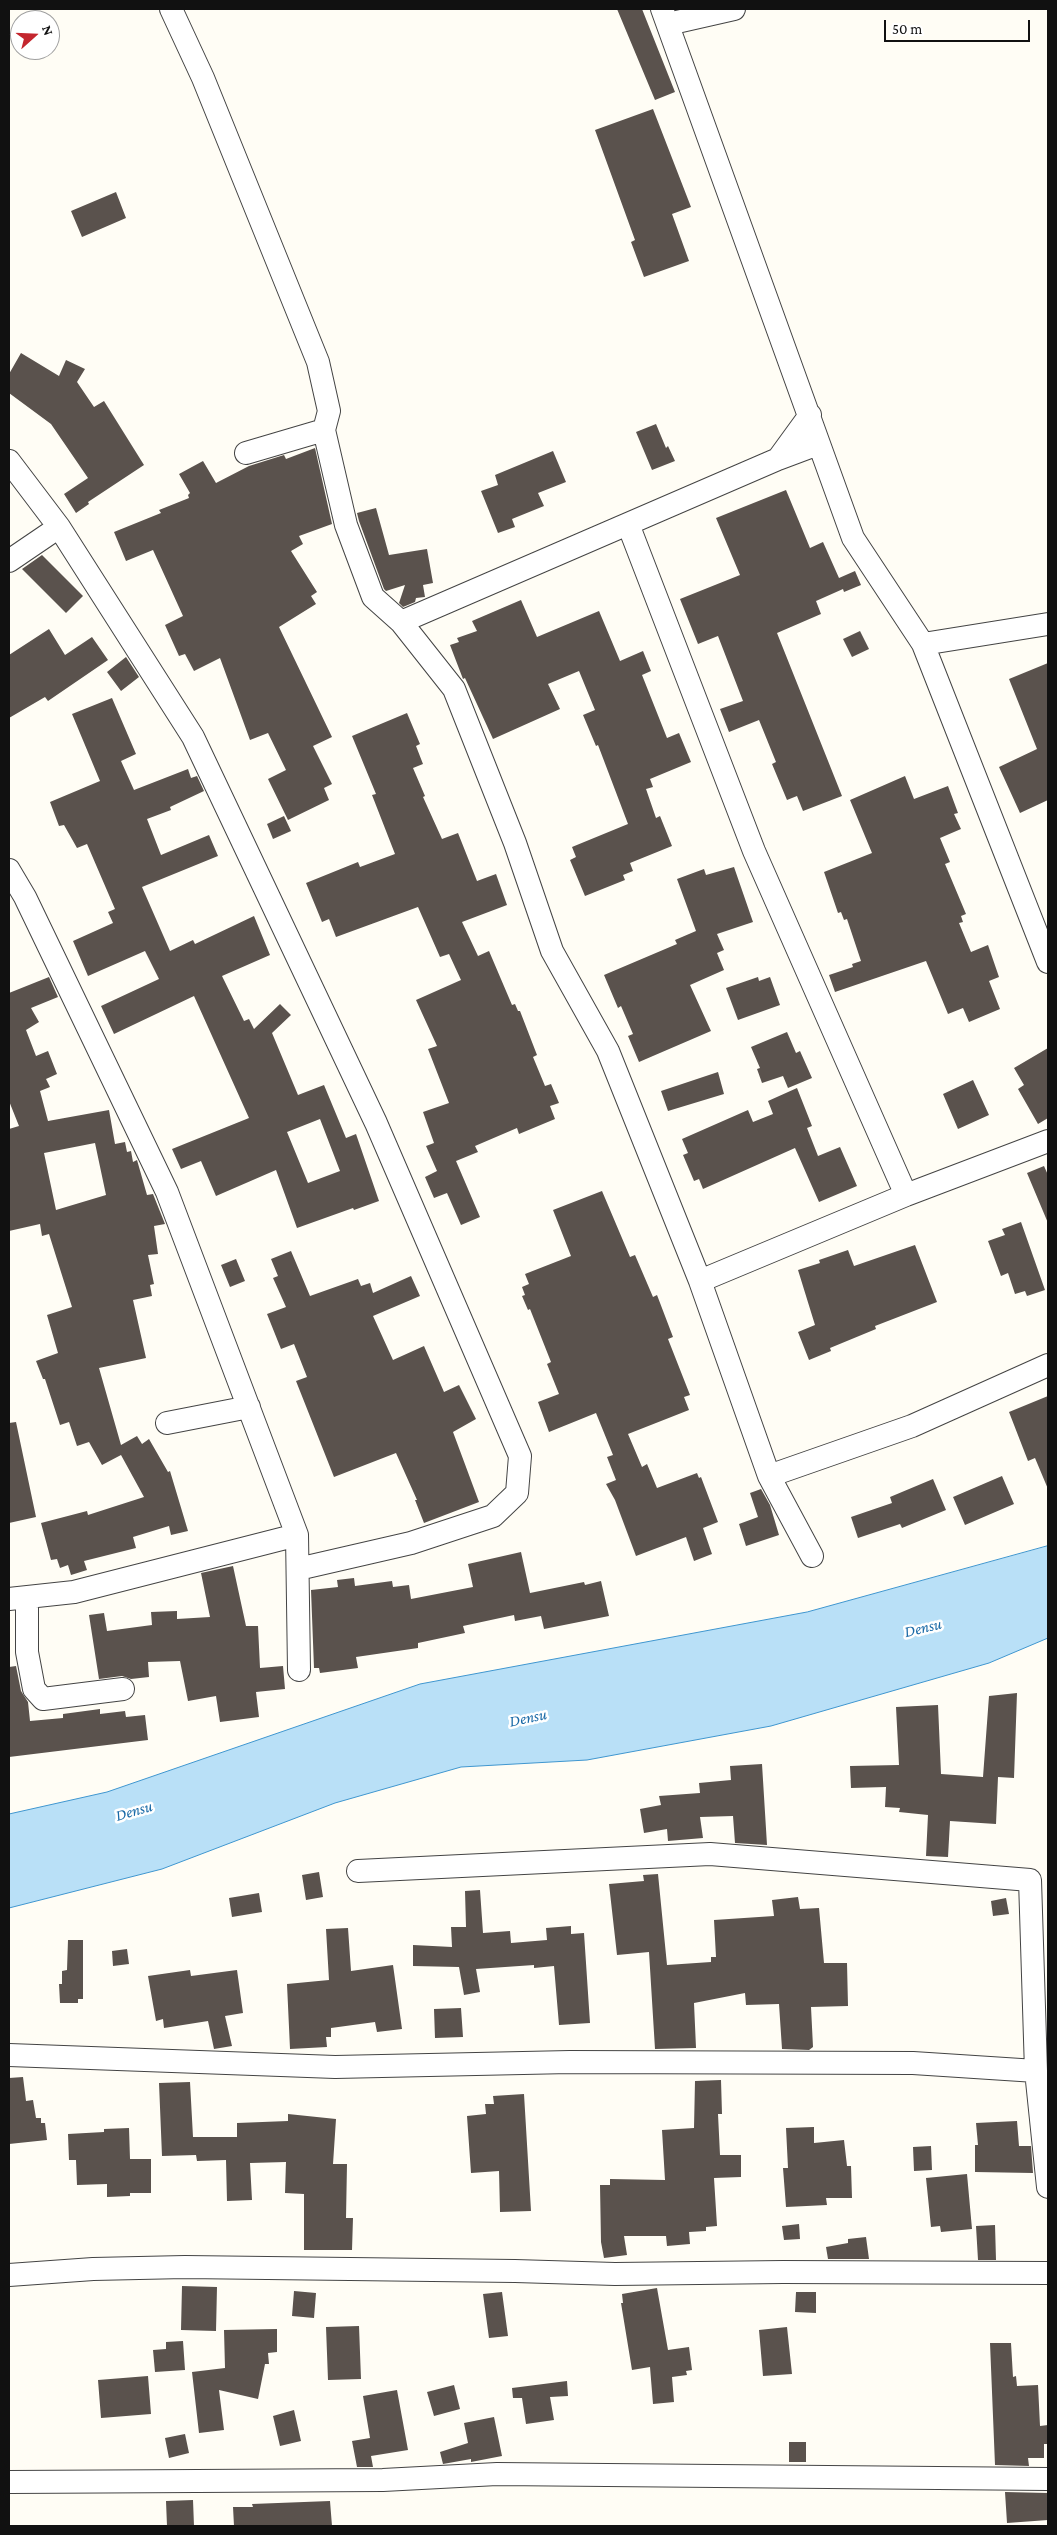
<!DOCTYPE html>
<style>
body{margin:0}
#map{position:relative;width:1057px;height:2535px;overflow:hidden;background:#fffdf5;font-family:"Crimson Pro",serif}
canvas{display:block}
.frame{position:absolute;inset:0;border:10px solid #111;pointer-events:none}
.north{position:absolute;left:10px;top:10px;width:50px;height:50px;box-sizing:border-box;background:#fff;border:1px solid #a0a0a0;border-radius:50%;rotate:70deg;font-size:14px;font-weight:700;line-height:20px;text-align:center;color:#111}
.north::after{content:'';display:block;margin:auto;width:18px;height:22px;background:#c4262e;clip-path:polygon(50% 0,100% 100%,50% 72%,0 100%)}
.scale{position:absolute;left:884px;top:20px;width:146px;height:22px;box-sizing:border-box;border:2px solid #111;border-top:0;padding-left:6px;font-size:15px;line-height:18px;white-space:nowrap;color:#111;-webkit-text-stroke:4px #fff;paint-order:stroke}
</style>
<div id="map">
<canvas width="1057" height="2535"></canvas>
<div class="frame"></div>
<div class="north">N</div>
<div class="scale">50 m</div>
</div>
<script>
const g = document.querySelector('canvas').getContext('2d');
g.lineJoin = 'round';
function paint(path, color) { g.fillStyle = color; g.fill(path, 'evenodd'); }
function stroke(path, color, width, dash) { g.strokeStyle = color; g.lineWidth = width; g.lineCap = dash ? 'butt' : 'round'; g.setLineDash(dash || []); g.stroke(path); }
function write(font, color, halo, rows, align = 'center') {
  g.font = font + ' "Crimson Pro",serif'; g.lineWidth = 5; g.setLineDash([]); g.textBaseline = 'middle'; g.strokeStyle = halo; g.fillStyle = color; for (const [text, x, y, turn = 0] of rows) {
    g.save(); g.translate(x, y); g.rotate((+turn || 0) * Math.PI / 180); g.textAlign = isNaN(turn) ? turn : align; if (halo) g.strokeText(text, 0, 0); g.fillText(text, 0, 0); g.restore();
  }
}
const water = new Path2D(`
 M 1048,1546 L 1048,1638 L 989,1663 L 771,1726 L 587,1760 L 461,1767 L 335,1803 L 162,1869 L 9,1908 L 9,1814 L 107,1792 L 420,1684 L 807,1612 Z`);
paint(water, '#b9e0f7');
stroke(water, '#3f96cf', 1);
paint(new Path2D(`
 M 617,9 L 642,9 L 675,92 L 655,100 Z
 M 653,109 L 691,207 L 672,214 L 689,261 L 644,277 L 631,242 L 635,240 L 595,130 Z
 M 116,192 L 126,218 L 82,237 L 71,211 Z
 M 21,353 L 59,376 L 66,360 L 85,369 L 77,382 L 94,407 L 104,401 L 144,465 L 88,502 L 89,504 L 76,513 L 64,494 L 88,478 L 51,424 L 9,393 L 9,374 Z
 M 656,424 L 666,448 L 668,446 L 675,461 L 652,470 L 636,432 Z
 M 315,448 L 332,524 L 299,536 L 303,544 L 291,551 L 317,592 L 311,596 L 316,604 L 279,627 L 332,737 L 313,746 L 332,784 L 324,788 L 329,800 L 288,820 L 268,779 L 286,770 L 268,733 L 250,740 L 220,658 L 194,671 L 185,654 L 179,656 L 165,625 L 183,616 L 153,550 L 126,561 L 114,532 L 161,513 L 159,510 L 189,498 L 188,495 L 190,493 L 179,474 L 203,461 L 216,483 L 249,466 L 284,455 L 286,459 Z
 M 553,451 L 566,482 L 538,493 L 544,506 L 512,519 L 515,527 L 498,533 L 481,491 L 498,485 L 495,475 Z
 M 786,490 L 810,548 L 823,542 L 839,578 L 855,571 L 861,585 L 844,592 L 843,589 L 816,601 L 821,614 L 777,633 L 842,796 L 803,811 L 797,796 L 787,800 L 772,764 L 776,762 L 759,720 L 729,732 L 720,709 L 743,701 L 718,636 L 698,644 L 680,599 L 740,575 L 716,518 Z
 M 376,508 L 389,555 L 427,549 L 433,583 L 423,585 L 425,597 L 416,598 L 415,602 L 403,607 L 399,603 L 405,585 L 386,591 L 384,589 L 359,521 L 357,513 Z
 M 42,555 L 83,596 L 66,613 L 22,569 Z
 M 521,600 L 537,637 L 599,611 L 620,661 L 643,651 L 651,671 L 642,675 L 667,738 L 679,733 L 691,762 L 650,779 L 653,787 L 646,789 L 656,818 L 660,816 L 672,846 L 630,863 L 633,871 L 623,875 L 625,880 L 585,896 L 570,860 L 576,857 L 572,847 L 628,824 L 598,745 L 596,746 L 583,715 L 595,710 L 579,671 L 548,684 L 560,709 L 493,739 L 465,678 L 463,679 L 450,645 L 459,642 L 457,638 L 477,631 L 472,621 Z
 M 49,629 L 65,655 L 92,637 L 108,660 L 48,701 L 45,697 L 9,718 L 9,655 Z
 M 860,631 L 869,649 L 852,657 L 843,639 Z
 M 126,657 L 139,677 L 121,691 L 107,672 Z
 M 1048,663 L 1048,800 L 1020,813 L 999,767 L 1037,749 L 1009,679 Z
 M 112,698 L 136,754 L 121,761 L 134,790 L 188,769 L 191,778 L 197,776 L 204,791 L 170,807 L 171,810 L 147,819 L 161,855 L 209,835 L 218,856 L 142,887 L 170,951 L 193,940 L 195,944 L 254,916 L 270,955 L 222,976 L 244,1021 L 249,1019 L 254,1029 L 280,1004 L 291,1015 L 272,1033 L 298,1095 L 324,1085 L 346,1138 L 356,1134 L 379,1201 L 354,1210 L 353,1208 L 297,1228 L 276,1170 L 216,1196 L 201,1161 L 181,1169 L 172,1149 L 249,1118 L 194,996 L 114,1034 L 101,1006 L 159,979 L 145,951 L 88,976 L 73,941 L 113,923 L 108,912 L 115,909 L 87,844 L 77,848 L 64,825 L 59,826 L 50,802 L 100,781 L 72,714 ZM 320,1119 L 340,1171 L 308,1183 L 287,1132 Z
 M 407,713 L 420,744 L 416,746 L 423,764 L 413,768 L 425,796 L 423,797 L 442,839 L 458,833 L 477,881 L 496,874 L 507,905 L 462,922 L 478,956 L 489,951 L 512,1005 L 515,1004 L 518,1011 L 520,1011 L 537,1055 L 533,1057 L 545,1086 L 551,1084 L 559,1103 L 550,1106 L 555,1119 L 519,1134 L 517,1128 L 475,1146 L 478,1152 L 456,1161 L 480,1217 L 461,1225 L 447,1193 L 434,1198 L 425,1177 L 437,1171 L 426,1146 L 434,1143 L 423,1112 L 449,1103 L 428,1049 L 437,1046 L 416,1000 L 461,980 L 449,954 L 440,957 L 418,907 L 336,937 L 329,919 L 322,922 L 306,883 L 358,862 L 360,867 L 395,854 L 372,795 L 376,794 L 352,736 Z
 M 905,776 L 914,799 L 948,786 L 958,813 L 954,814 L 961,829 L 940,838 L 950,862 L 945,864 L 966,914 L 961,916 L 963,922 L 959,923 L 971,952 L 988,945 L 999,977 L 989,981 L 1000,1009 L 969,1022 L 963,1008 L 948,1014 L 926,961 L 835,992 L 829,975 L 853,967 L 852,964 L 861,961 L 847,919 L 844,920 L 841,912 L 838,913 L 824,872 L 872,853 L 850,800 Z
 M 284,816 L 291,831 L 273,839 L 267,824 Z
 M 734,867 L 753,922 L 717,934 L 724,950 L 717,953 L 724,970 L 690,985 L 711,1031 L 639,1062 L 628,1036 L 633,1034 L 621,1006 L 618,1008 L 604,975 L 677,944 L 675,940 L 696,931 L 677,879 L 704,869 L 706,875 Z
 M 49,977 L 58,997 L 31,1008 L 39,1022 L 26,1030 L 36,1056 L 48,1051 L 57,1074 L 46,1079 L 50,1087 L 40,1091 L 48,1121 L 109,1110 L 115,1144 L 125,1142 L 127,1152 L 131,1151 L 133,1162 L 137,1160 L 147,1195 L 153,1194 L 165,1224 L 154,1226 L 158,1254 L 148,1255 L 154,1284 L 150,1285 L 152,1296 L 133,1300 L 146,1358 L 99,1368 L 121,1445 L 137,1436 L 142,1444 L 149,1439 L 168,1472 L 170,1471 L 188,1531 L 171,1535 L 169,1526 L 133,1537 L 136,1548 L 84,1561 L 87,1570 L 71,1575 L 68,1565 L 60,1568 L 57,1559 L 51,1560 L 41,1523 L 87,1511 L 88,1515 L 144,1497 L 121,1455 L 102,1465 L 89,1442 L 77,1446 L 69,1422 L 60,1425 L 45,1379 L 43,1379 L 36,1361 L 58,1353 L 47,1315 L 72,1307 L 49,1234 L 42,1236 L 40,1224 L 9,1231 L 9,1129 L 19,1126 L 9,1101 L 9,993 ZM 95,1143 L 106,1195 L 56,1210 L 44,1153 Z
 M 758,977 L 759,981 L 770,977 L 780,1005 L 738,1020 L 726,988 Z
 M 787,1032 L 796,1053 L 800,1051 L 812,1078 L 788,1088 L 783,1076 L 762,1083 L 757,1069 L 760,1068 L 751,1047 Z
 M 1048,1048 L 1048,1118 L 1038,1124 L 1018,1089 L 1024,1085 L 1014,1068 Z
 M 718,1072 L 724,1094 L 668,1111 L 661,1091 Z
 M 973,1080 L 989,1115 L 958,1129 L 943,1094 Z
 M 797,1088 L 812,1126 L 807,1128 L 818,1156 L 840,1147 L 857,1186 L 819,1202 L 795,1148 L 703,1189 L 699,1179 L 694,1181 L 683,1155 L 688,1153 L 682,1139 L 748,1110 L 753,1122 L 773,1114 L 768,1101 Z
 M 1044,1166 L 1048,1175 L 1048,1223 L 1027,1173 Z
 M 602,1191 L 630,1257 L 635,1255 L 653,1297 L 657,1295 L 673,1337 L 668,1339 L 690,1395 L 684,1397 L 689,1410 L 628,1434 L 642,1467 L 647,1464 L 657,1488 L 697,1473 L 699,1478 L 701,1477 L 718,1522 L 703,1528 L 712,1554 L 694,1561 L 686,1537 L 636,1556 L 615,1500 L 606,1484 L 616,1480 L 607,1457 L 613,1455 L 596,1413 L 549,1432 L 538,1402 L 559,1394 L 547,1364 L 551,1362 L 530,1309 L 528,1310 L 522,1296 L 525,1295 L 522,1287 L 529,1284 L 525,1274 L 571,1256 L 553,1210 Z
 M 1021,1222 L 1045,1290 L 1027,1296 L 1025,1291 L 1015,1294 L 1008,1273 L 1001,1276 L 988,1241 L 1005,1235 L 1002,1229 Z
 M 915,1245 L 937,1302 L 875,1326 L 876,1329 L 830,1348 L 831,1351 L 809,1360 L 798,1332 L 815,1325 L 798,1270 L 820,1263 L 819,1260 L 848,1250 L 854,1266 Z
 M 291,1251 L 310,1296 L 358,1279 L 361,1286 L 370,1283 L 373,1293 L 411,1276 L 420,1296 L 373,1316 L 393,1360 L 424,1346 L 444,1392 L 459,1385 L 476,1419 L 453,1432 L 479,1502 L 424,1523 L 415,1500 L 417,1500 L 396,1453 L 334,1477 L 296,1381 L 307,1377 L 294,1344 L 281,1349 L 267,1314 L 286,1307 L 273,1278 L 278,1276 L 271,1259 Z
 M 236,1259 L 245,1281 L 230,1287 L 221,1265 Z
 M 1048,1396 L 1048,1489 L 1035,1458 L 1028,1461 L 1009,1412 Z
 M 16,1422 L 36,1517 L 9,1523 L 9,1423 Z
 M 1002,1476 L 1014,1504 L 965,1525 L 953,1497 Z
 M 933,1479 L 946,1510 L 902,1528 L 900,1524 L 858,1538 L 851,1517 L 892,1503 L 890,1497 Z
 M 761,1489 L 770,1505 L 779,1535 L 746,1546 L 739,1524 L 758,1517 L 750,1493 Z
 M 521,1552 L 530,1593 L 584,1582 L 585,1585 L 601,1581 L 609,1616 L 544,1629 L 541,1616 L 515,1621 L 514,1615 L 463,1626 L 465,1633 L 418,1643 L 418,1648 L 356,1657 L 358,1668 L 320,1673 L 319,1668 L 314,1668 L 311,1590 L 338,1587 L 337,1580 L 354,1578 L 355,1586 L 392,1581 L 393,1587 L 409,1585 L 411,1599 L 473,1587 L 468,1564 Z
 M 233,1566 L 246,1626 L 258,1626 L 260,1668 L 283,1666 L 285,1689 L 256,1692 L 259,1717 L 220,1722 L 216,1696 L 188,1701 L 180,1661 L 148,1662 L 149,1677 L 131,1679 L 122,1676 L 99,1679 L 89,1615 L 104,1613 L 107,1631 L 152,1625 L 151,1612 L 177,1611 L 177,1619 L 210,1617 L 201,1573 Z
 M 16,1666 L 21,1691 L 28,1702 L 30,1721 L 63,1718 L 63,1714 L 100,1709 L 100,1714 L 125,1711 L 126,1717 L 145,1715 L 148,1740 L 9,1757 L 9,1667 Z
 M 1017,1693 L 1014,1778 L 998,1777 L 996,1824 L 950,1821 L 948,1857 L 926,1856 L 928,1815 L 899,1812 L 900,1808 L 885,1807 L 886,1787 L 851,1788 L 850,1766 L 899,1765 L 896,1707 L 938,1705 L 941,1774 L 983,1777 L 989,1696 Z
 M 762,1764 L 767,1845 L 735,1843 L 733,1816 L 700,1817 L 703,1838 L 668,1841 L 667,1829 L 644,1833 L 640,1809 L 661,1805 L 659,1796 L 700,1793 L 699,1783 L 731,1780 L 730,1766 Z
 M 319,1872 L 323,1897 L 306,1900 L 302,1875 Z
 M 658,1874 L 667,1965 L 711,1962 L 711,1957 L 716,1957 L 714,1920 L 774,1916 L 772,1900 L 798,1897 L 800,1909 L 819,1908 L 824,1963 L 847,1963 L 848,2006 L 811,2007 L 813,2047 L 809,2050 L 782,2049 L 779,2004 L 746,2005 L 745,1993 L 694,2003 L 696,2048 L 655,2049 L 649,1952 L 617,1955 L 609,1884 L 644,1881 L 643,1875 Z
 M 480,1890 L 483,1933 L 510,1931 L 511,1943 L 547,1940 L 546,1928 L 571,1926 L 571,1934 L 584,1933 L 590,2023 L 559,2025 L 554,1966 L 534,1968 L 534,1965 L 476,1969 L 480,1992 L 464,1995 L 459,1967 L 413,1966 L 413,1945 L 452,1947 L 451,1927 L 466,1927 L 465,1891 Z
 M 259,1893 L 262,1912 L 232,1917 L 229,1898 Z
 M 1006,1898 L 1009,1914 L 993,1916 L 991,1901 Z
 M 348,1928 L 351,1971 L 393,1965 L 402,2029 L 377,2032 L 375,2022 L 331,2028 L 331,2037 L 326,2037 L 327,2047 L 290,2049 L 287,1984 L 329,1980 L 326,1929 Z
 M 68,1940 L 83,1940 L 83,1999 L 78,1999 L 78,2003 L 60,2003 L 59,1984 L 62,1984 L 62,1971 L 67,1970 Z
 M 127,1949 L 129,1964 L 113,1966 L 112,1951 Z
 M 190,1970 L 191,1976 L 237,1970 L 243,2013 L 225,2016 L 232,2046 L 214,2049 L 208,2021 L 164,2028 L 163,2019 L 156,2021 L 148,1976 Z
 M 461,2008 L 463,2037 L 435,2038 L 434,2009 Z
 M 23,2077 L 26,2101 L 33,2100 L 36,2118 L 41,2118 L 41,2123 L 45,2123 L 47,2140 L 9,2144 L 9,2078 Z
 M 721,2080 L 722,2114 L 718,2114 L 720,2155 L 741,2155 L 741,2177 L 714,2178 L 717,2226 L 706,2227 L 706,2231 L 689,2232 L 690,2244 L 667,2246 L 666,2236 L 624,2236 L 627,2255 L 604,2258 L 601,2242 L 600,2185 L 610,2185 L 610,2179 L 665,2180 L 662,2130 L 694,2128 L 695,2081 Z
 M 190,2082 L 193,2137 L 237,2137 L 237,2123 L 288,2121 L 288,2114 L 336,2119 L 333,2164 L 347,2164 L 346,2218 L 353,2218 L 352,2250 L 304,2250 L 304,2194 L 285,2193 L 286,2162 L 250,2163 L 252,2200 L 227,2201 L 226,2160 L 197,2161 L 196,2155 L 162,2156 L 159,2083 Z
 M 524,2094 L 531,2211 L 500,2212 L 499,2171 L 471,2173 L 467,2116 L 486,2114 L 485,2104 L 494,2104 L 493,2096 Z
 M 1017,2121 L 1019,2146 L 1031,2146 L 1033,2173 L 975,2172 L 975,2145 L 978,2145 L 976,2123 Z
 M 814,2127 L 814,2143 L 844,2140 L 847,2166 L 851,2166 L 852,2198 L 826,2198 L 827,2205 L 786,2207 L 783,2168 L 788,2168 L 786,2128 Z
 M 129,2128 L 130,2159 L 151,2159 L 151,2193 L 130,2193 L 130,2196 L 107,2197 L 107,2184 L 77,2185 L 76,2160 L 69,2160 L 68,2134 L 104,2132 L 104,2129 Z
 M 931,2146 L 932,2170 L 914,2171 L 913,2147 Z
 M 967,2174 L 972,2229 L 941,2232 L 940,2226 L 931,2227 L 926,2178 Z
 M 799,2224 L 800,2239 L 784,2240 L 782,2226 Z
 M 995,2225 L 996,2260 L 978,2260 L 976,2226 Z
 M 866,2237 L 869,2259 L 828,2259 L 826,2247 L 848,2243 L 848,2239 Z
 M 182,2286 L 217,2287 L 216,2331 L 181,2330 Z
 M 657,2288 L 668,2350 L 689,2347 L 692,2370 L 686,2371 L 687,2375 L 672,2377 L 674,2402 L 653,2404 L 650,2367 L 632,2370 L 621,2303 L 623,2303 L 622,2294 Z
 M 294,2291 L 316,2293 L 314,2318 L 292,2316 Z
 M 502,2292 L 508,2336 L 489,2338 L 483,2294 Z
 M 796,2292 L 816,2292 L 816,2313 L 795,2312 Z
 M 359,2326 L 361,2379 L 328,2380 L 326,2327 Z
 M 787,2327 L 792,2374 L 763,2376 L 759,2330 Z
 M 277,2329 L 277,2352 L 268,2353 L 269,2364 L 265,2364 L 258,2399 L 219,2390 L 224,2430 L 199,2433 L 192,2372 L 225,2368 L 224,2330 Z
 M 183,2341 L 185,2370 L 155,2372 L 153,2350 L 166,2349 L 166,2342 Z
 M 990,2343 L 1011,2343 L 1013,2377 L 1016,2376 L 1017,2386 L 1038,2385 L 1040,2426 L 1048,2425 L 1048,2444 L 1044,2444 L 1044,2458 L 1028,2458 L 1029,2466 L 995,2465 Z
 M 148,2376 L 151,2414 L 101,2418 L 98,2380 Z
 M 567,2381 L 568,2396 L 550,2397 L 554,2420 L 526,2424 L 522,2398 L 513,2398 L 512,2388 Z
 M 454,2385 L 460,2409 L 434,2416 L 427,2392 Z
 M 397,2390 L 408,2450 L 371,2456 L 373,2467 L 357,2467 L 352,2441 L 370,2438 L 363,2396 Z
 M 294,2410 L 301,2441 L 280,2446 L 273,2416 Z
 M 494,2417 L 502,2456 L 471,2462 L 471,2459 L 443,2464 L 440,2452 L 468,2443 L 464,2423 Z
 M 185,2434 L 189,2453 L 169,2458 L 165,2438 Z
 M 789,2442 L 806,2442 L 806,2462 L 789,2462 Z
 M 1005,2492 L 1048,2493 L 1048,2520 L 1007,2523 Z
 M 193,2500 L 194,2526 L 167,2526 L 166,2501 Z
 M 330,2501 L 332,2526 L 234,2526 L 233,2507 L 253,2507 L 252,2504 Z`), '#5a524d');
const minor = new Path2D(`
 M 171,9 L 203,78 L 318,362 L 329,411 L 324,430
 M 662,9 L 853,538 L 923,644 L 1048,962
 M 668,24 L 734,9
 M 246,453 L 324,430 L 346,525 L 373,597 L 401,622 L 778,459 L 818,444
 M 778,459 L 810,415
 M 9,461 L 59,527 L 193,737 L 376,1123 L 520,1456 L 517,1493 L 493,1516 L 411,1543 L 298,1569
 M 628,524 L 754,851 L 906,1195
 M 9,561 L 59,527
 M 401,622 L 454,689 L 515,843 L 552,951 L 608,1051 L 700,1281 L 769,1476 L 912,1426 L 1048,1365
 M 923,644 L 1048,624
 M 9,870 L 25,897 L 167,1192 L 297,1535
 M 700,1281 L 906,1195 L 1048,1141
 M 167,1423 L 249,1407
 M 769,1476 L 812,1556
 M 27,1597 L 27,1652 L 34,1689 L 43,1699 L 123,1689
 M 9,1599 L 74,1592 L 297,1535 L 299,1670
 M 358,1871 L 710,1854 L 1030,1880 L 1036,2071 L 1048,2187
 M 9,2055 L 335,2067 L 570,2062 L 913,2063 L 1036,2071
 M 9,2275 L 93,2269 L 185,2267 L 515,2271 L 615,2274 L 783,2272 L 1048,2273
 M 9,2482 L 383,2480 L 497,2474 L 1048,2479`);
stroke(minor, '#444', 24);
stroke(minor, '#fff', 22);
write('italic 16px', '#1768a6', '#fff', [
 ["Densu",923,1628,-14],
 ["Densu",528,1718,-12],
 ["Densu",134,1811,-16]
]);
</script>
